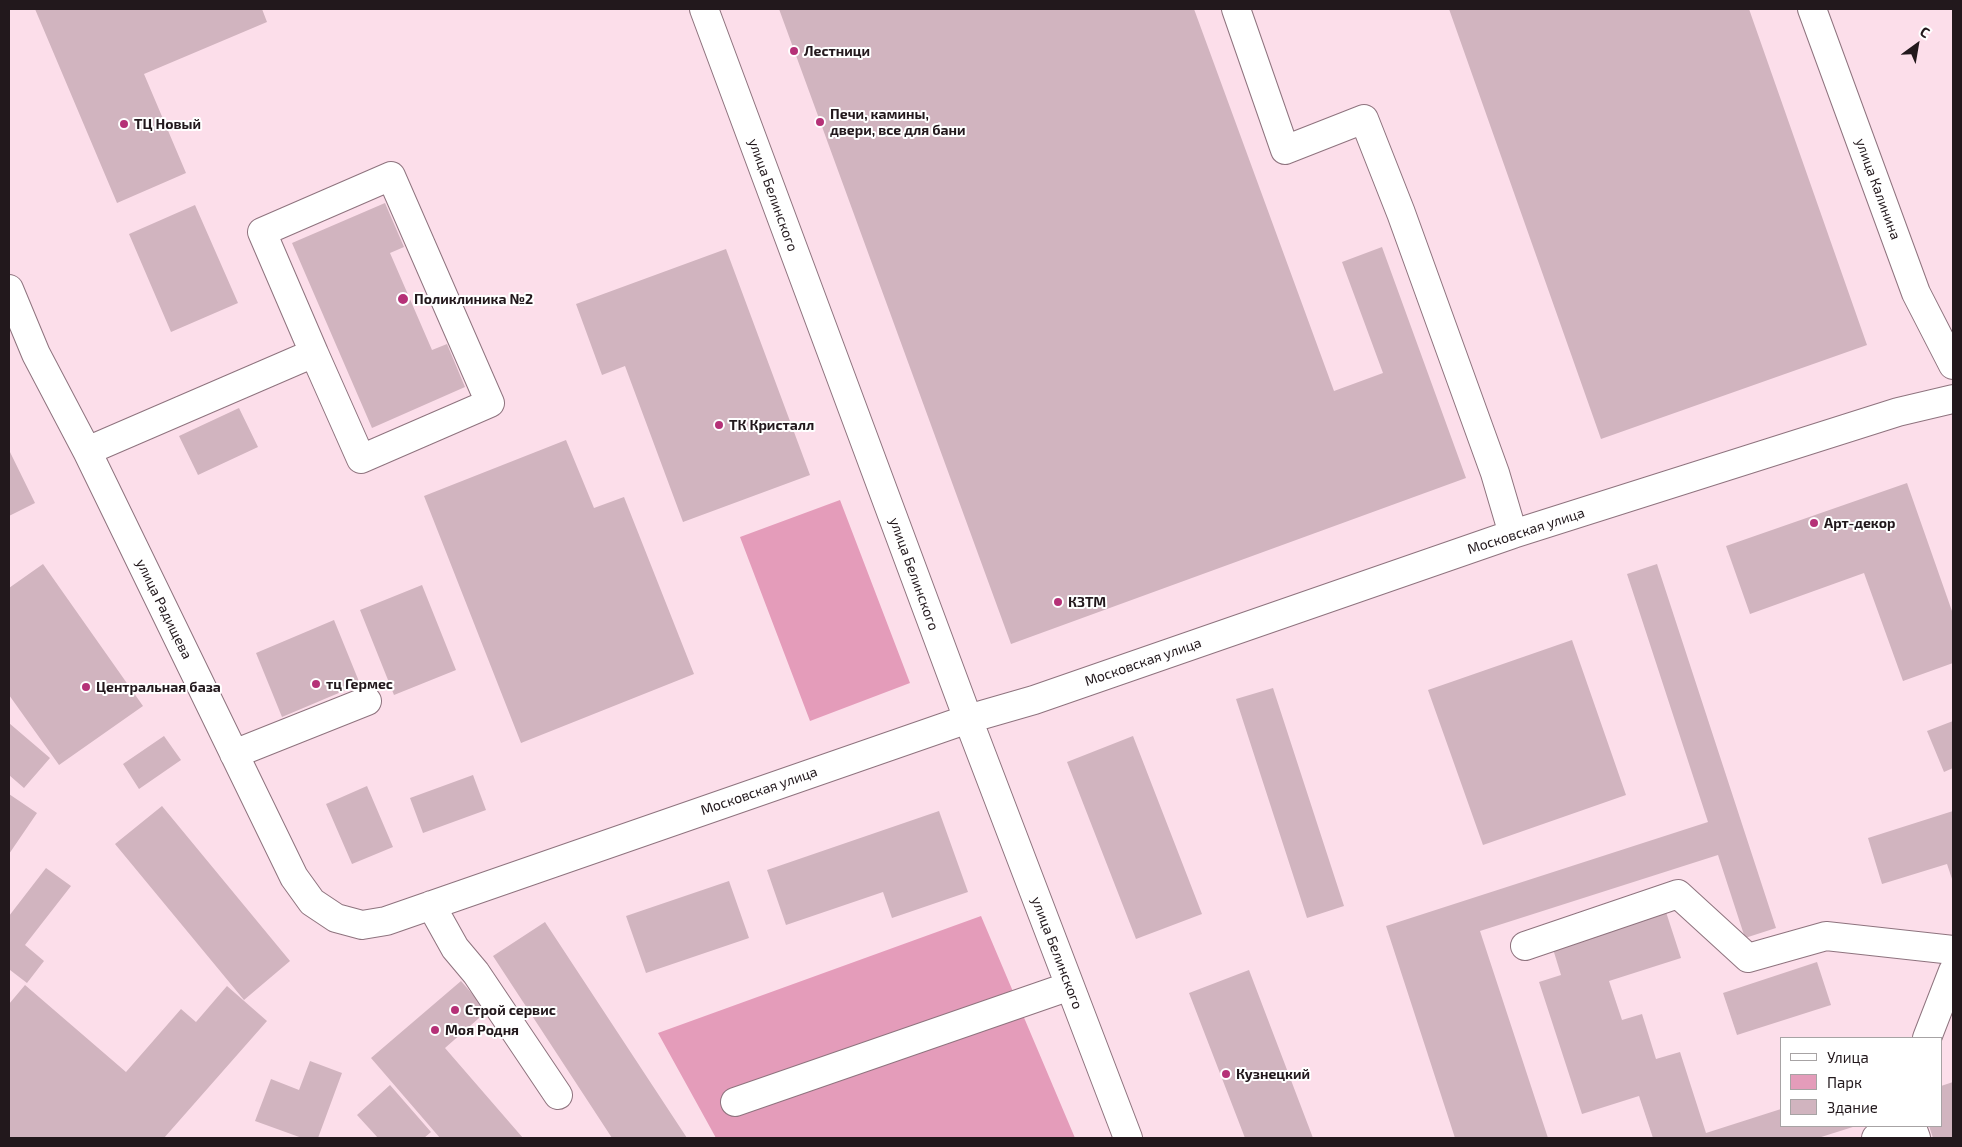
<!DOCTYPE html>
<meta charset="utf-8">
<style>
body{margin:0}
#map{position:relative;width:1962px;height:1147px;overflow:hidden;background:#fcdeea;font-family:"Exo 2",sans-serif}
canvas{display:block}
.frame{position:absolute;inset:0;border:10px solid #22181c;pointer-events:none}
.legend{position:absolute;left:1780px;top:1037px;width:162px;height:90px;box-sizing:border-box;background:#fff;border:1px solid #a7a3a4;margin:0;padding:6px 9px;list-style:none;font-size:15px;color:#22181c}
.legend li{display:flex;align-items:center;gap:10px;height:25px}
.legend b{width:25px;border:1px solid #a7a3a4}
.north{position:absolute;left:1892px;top:20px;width:50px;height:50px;-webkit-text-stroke:4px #fff;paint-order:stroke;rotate:32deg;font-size:14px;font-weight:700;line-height:20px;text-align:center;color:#22181c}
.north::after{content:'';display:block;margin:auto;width:18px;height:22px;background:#22181c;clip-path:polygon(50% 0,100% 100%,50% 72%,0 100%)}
</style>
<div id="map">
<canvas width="1962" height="1147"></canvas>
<div class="frame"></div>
<ul class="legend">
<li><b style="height:6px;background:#fff"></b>Улица</li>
<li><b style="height:14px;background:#e49cba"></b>Парк</li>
<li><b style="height:14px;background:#d1b4bf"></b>Здание</li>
</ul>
<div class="north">С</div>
</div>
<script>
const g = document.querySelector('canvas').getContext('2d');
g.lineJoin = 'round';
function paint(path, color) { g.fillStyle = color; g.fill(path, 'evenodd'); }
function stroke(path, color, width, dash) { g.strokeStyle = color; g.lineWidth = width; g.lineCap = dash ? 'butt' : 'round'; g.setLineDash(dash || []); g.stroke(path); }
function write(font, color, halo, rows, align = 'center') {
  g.font = font + ' "Exo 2",sans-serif'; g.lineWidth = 4; g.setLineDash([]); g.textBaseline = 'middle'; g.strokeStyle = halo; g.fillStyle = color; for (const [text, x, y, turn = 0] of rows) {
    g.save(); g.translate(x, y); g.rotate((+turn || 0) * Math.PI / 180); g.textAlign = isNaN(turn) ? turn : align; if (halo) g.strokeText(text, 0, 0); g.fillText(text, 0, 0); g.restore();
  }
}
paint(new Path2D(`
 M 840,500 L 910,683 L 810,721 L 740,537 Z
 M 981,916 L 1075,1138 L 716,1138 L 658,1033 Z`), '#e49cba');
paint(new Path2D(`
 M 35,9 L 262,9 L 267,22 L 144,74 L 186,173 L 117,203 Z
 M 779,9 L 1194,9 L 1334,391 L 1383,373 L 1342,262 L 1382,247 L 1466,478 L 1011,644 Z
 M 1449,9 L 1749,9 L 1867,345 L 1601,439 Z
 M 385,203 L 404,247 L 390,253 L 432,350 L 447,344 L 465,387 L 372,428 L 292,243 Z
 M 195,205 L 238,303 L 171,332 L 129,234 Z
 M 726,249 L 810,475 L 683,522 L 625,366 L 602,375 L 576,304 Z
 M 239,408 L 258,447 L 198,475 L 179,436 Z
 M 566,440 L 594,508 L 624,497 L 694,674 L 521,743 L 424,496 Z
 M 9,450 L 35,503 L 9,516 Z
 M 1907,483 L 1953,614 L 1953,663 L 1903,681 L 1864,573 L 1750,614 L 1726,546 Z
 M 43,564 L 143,706 L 59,765 L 9,695 L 9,588 Z
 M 1657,564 L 1776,928 L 1745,938 L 1718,855 L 1480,931 L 1548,1138 L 1455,1138 L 1386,926 L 1708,822 L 1627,574 Z
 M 422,585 L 456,670 L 394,695 L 360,610 Z
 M 334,620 L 360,684 L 282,717 L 256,653 Z
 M 1572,640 L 1626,795 L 1483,845 L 1428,690 Z
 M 1273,688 L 1344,906 L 1307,918 L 1236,699 Z
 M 1953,721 L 1953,768 L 1944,772 L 1927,731 Z
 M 9,723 L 50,758 L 24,788 L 9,775 Z
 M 164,736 L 181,760 L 139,789 L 123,764 Z
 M 1133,736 L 1202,914 L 1136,939 L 1067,762 Z
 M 473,775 L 486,810 L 423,833 L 410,798 Z
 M 367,786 L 393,847 L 352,864 L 326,804 Z
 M 9,794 L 37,813 L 9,854 Z
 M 162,806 L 290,961 L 244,1000 L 115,844 Z
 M 939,811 L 968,892 L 892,918 L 883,892 L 786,925 L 767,870 Z
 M 1953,811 L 1953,882 L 1947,864 L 1882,884 L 1868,838 Z
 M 46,868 L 71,886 L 25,945 L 44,961 L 27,983 L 10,970 L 9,972 L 9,916 Z
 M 729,881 L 749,938 L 646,973 L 626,916 Z
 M 1666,912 L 1681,958 L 1609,981 L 1622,1020 L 1642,1014 L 1656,1059 L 1680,1052 L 1706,1133 L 1781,1109 L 1781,1126 L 1856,1126 L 1818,1138 L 1653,1138 L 1639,1096 L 1582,1114 L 1539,982 L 1561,975 L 1553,949 Z
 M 545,922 L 687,1138 L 612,1138 L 493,956 Z
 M 1817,962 L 1831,1005 L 1737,1035 L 1723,993 Z
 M 1249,970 L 1313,1138 L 1245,1138 L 1189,993 Z
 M 461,981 L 487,1011 L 445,1048 L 523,1138 L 440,1138 L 371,1058 Z
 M 25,985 L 126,1072 L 181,1009 L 196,1022 L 227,986 L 267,1021 L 164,1138 L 9,1138 L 9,1004 Z
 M 310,1061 L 342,1073 L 318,1138 L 302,1138 L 255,1121 L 271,1079 L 299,1090 Z
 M 1953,1082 L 1953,1138 L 1933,1138 L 1929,1126 L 1941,1126 L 1941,1086 Z
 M 390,1085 L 431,1132 L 424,1138 L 378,1138 L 357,1115 Z`), '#d1b4bf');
const minor = new Path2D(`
 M 704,9 L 968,719 L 1128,1138
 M 1236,9 L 1285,150 L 1364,119 L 1401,213 L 1495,473 L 1513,534
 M 1812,9 L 1916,293 L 1953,365
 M 9,289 L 36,354 L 87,451 L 294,877 L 312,902 L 336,918 L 362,925 L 386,921 L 968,719 L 1034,700 L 1513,534 L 1898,412 L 1953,399
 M 87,451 L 314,353 L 262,232 L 391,176 L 490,403 L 361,459 L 314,353
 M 234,754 L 367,701
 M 431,905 L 455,948 L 476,973 L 558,1095
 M 1525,946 L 1678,894 L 1748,958 L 1826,936 L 1953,950
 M 1927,1038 L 1953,971
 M 735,1102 L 1070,986
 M 1876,1138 L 1912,1127 L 1916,1138`);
stroke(minor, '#8e737e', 30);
stroke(minor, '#fff', 28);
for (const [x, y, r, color] of [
 [794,51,5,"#b53177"],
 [820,122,5,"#b53177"],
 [124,124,5,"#b53177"],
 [403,299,6,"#b53177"],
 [719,425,5,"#b53177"],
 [1814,523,5,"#b53177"],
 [1058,602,5,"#b53177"],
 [316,684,5,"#b53177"],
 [86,687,5,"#b53177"],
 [455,1010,5,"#b53177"],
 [435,1030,5,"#b53177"],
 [1226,1074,5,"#b53177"]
]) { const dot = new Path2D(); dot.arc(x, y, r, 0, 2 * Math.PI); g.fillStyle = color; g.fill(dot); stroke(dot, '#fff', 2); }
write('bold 14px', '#22181c', '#fff', [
 ["Лестници",804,51],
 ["Печи, камины,",830,114],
 ["двери, все для бани",830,130],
 ["ТЦ Новый",134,124],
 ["Поликлиника №2",414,299],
 ["ТК Кристалл",729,425],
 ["Арт-декор",1824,523],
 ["КЗТМ",1068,602],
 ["тц Гермес",326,684],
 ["Центральная база",96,687],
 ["Строй сервис",465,1010],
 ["Моя Родня",445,1030],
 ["Кузнецкий",1236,1074]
], 'left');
write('14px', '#22181c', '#fff', [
 ["улица Калинина",1878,189,70],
 ["улица Белинского",773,195,70],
 ["Московская улица",1526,531,-18],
 ["улица Белинского",914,574,70],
 ["улица Радищева",164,609,64],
 ["Московская улица",1143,662,-19],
 ["Московская улица",759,791,-19],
 ["улица Белинского",1057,953,69]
]);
</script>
